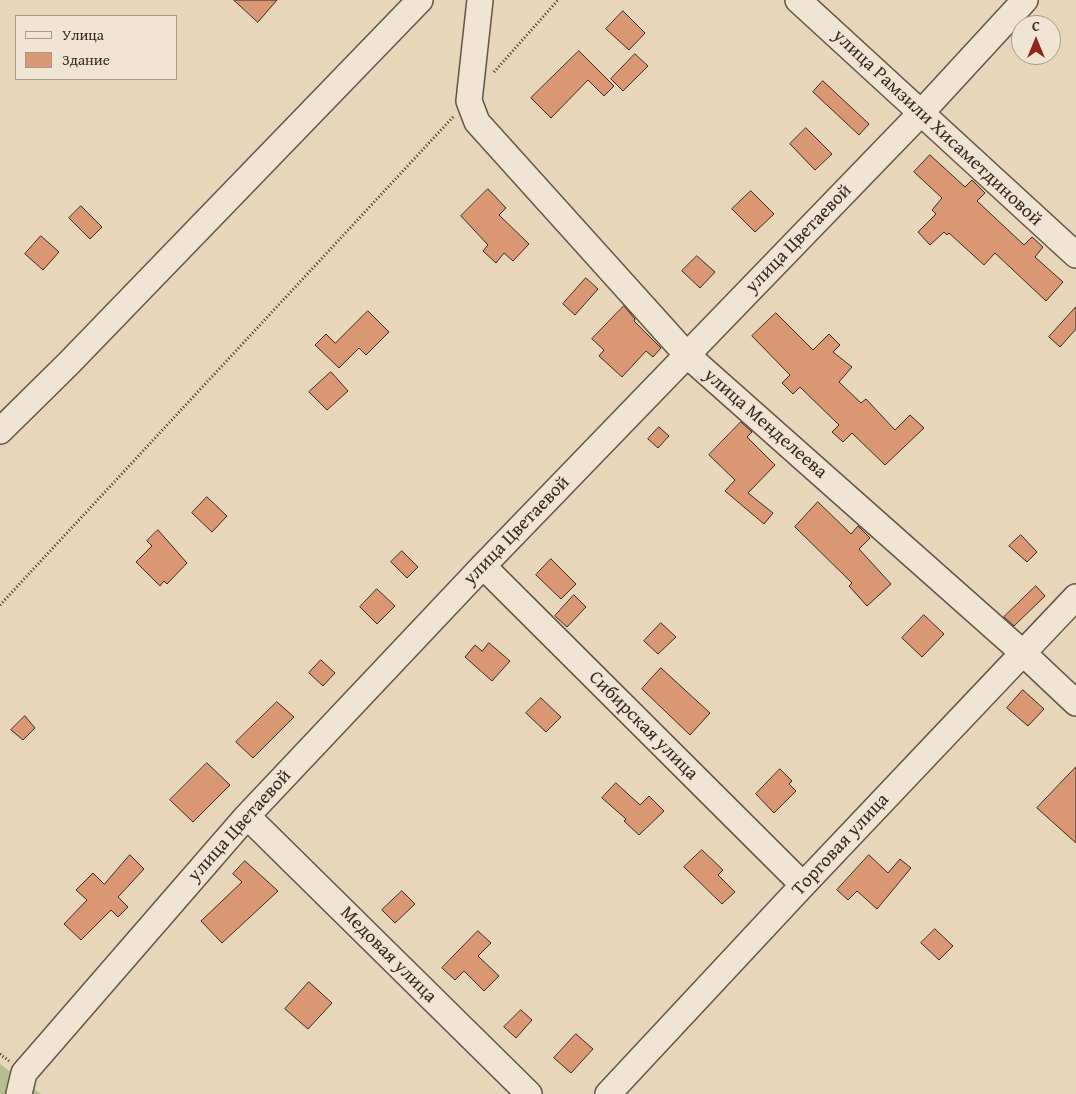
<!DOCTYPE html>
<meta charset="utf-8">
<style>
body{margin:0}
#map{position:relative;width:1076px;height:1094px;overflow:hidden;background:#e8d6ba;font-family:"Gentium Book Plus",serif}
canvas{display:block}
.legend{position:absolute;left:15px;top:15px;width:162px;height:65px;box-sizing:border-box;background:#f0e4d2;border:1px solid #a8998b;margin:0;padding:6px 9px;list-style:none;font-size:15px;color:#3b2921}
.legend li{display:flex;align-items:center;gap:10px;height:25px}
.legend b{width:25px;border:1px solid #a8998b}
.north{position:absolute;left:1011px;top:15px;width:50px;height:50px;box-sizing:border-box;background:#f0e4d2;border:1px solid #a8998b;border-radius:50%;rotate:0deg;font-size:14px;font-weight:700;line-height:20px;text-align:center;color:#3b2921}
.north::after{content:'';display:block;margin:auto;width:18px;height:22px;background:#8f2418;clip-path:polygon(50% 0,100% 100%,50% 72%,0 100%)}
</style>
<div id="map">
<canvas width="1076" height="1094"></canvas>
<ul class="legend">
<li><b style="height:6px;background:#f0e4d2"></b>Улица</li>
<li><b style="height:14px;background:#d99773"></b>Здание</li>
</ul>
<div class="north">С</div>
</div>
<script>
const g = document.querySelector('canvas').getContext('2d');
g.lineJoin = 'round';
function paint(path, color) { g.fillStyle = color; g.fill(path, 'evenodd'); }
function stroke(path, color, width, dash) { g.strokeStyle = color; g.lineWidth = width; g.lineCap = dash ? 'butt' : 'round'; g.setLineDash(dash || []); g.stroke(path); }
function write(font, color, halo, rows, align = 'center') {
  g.font = font + ' "Gentium Book Plus",serif'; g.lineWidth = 4; g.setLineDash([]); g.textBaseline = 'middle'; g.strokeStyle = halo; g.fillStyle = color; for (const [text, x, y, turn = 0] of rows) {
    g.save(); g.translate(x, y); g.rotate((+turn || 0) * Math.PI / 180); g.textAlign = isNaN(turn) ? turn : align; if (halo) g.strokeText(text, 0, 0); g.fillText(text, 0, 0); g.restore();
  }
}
paint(new Path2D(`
 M 0,1064 L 41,1094 L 0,1094 Z`), '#b6be90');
const building = new Path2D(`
 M 234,0 L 277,0 L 258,22 Z
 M 623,11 L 645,33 L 629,50 L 606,29 Z
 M 579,51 L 614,86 L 604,96 L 588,80 L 551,118 L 531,98 Z
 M 635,54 L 648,66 L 623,91 L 611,79 Z
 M 823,81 L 869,124 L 859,135 L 813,92 Z
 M 806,128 L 832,154 L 815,170 L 790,144 Z
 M 930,155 L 965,187 L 972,180 L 985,193 L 977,201 L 1024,245 L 1032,237 L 1043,247 L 1035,257 L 1063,282 L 1046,301 L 995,253 L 984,265 L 949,233 L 947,235 L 944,232 L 930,245 L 918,232 L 936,214 L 932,210 L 942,198 L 914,172 Z
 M 488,189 L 506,208 L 499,215 L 529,244 L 513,261 L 504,253 L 496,263 L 483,251 L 488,245 L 461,216 Z
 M 751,191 L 774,214 L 755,232 L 732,209 Z
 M 81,206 L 102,227 L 90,239 L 69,218 Z
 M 41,236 L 59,252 L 43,270 L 25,254 Z
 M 697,256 L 715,272 L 700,288 L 682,271 Z
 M 586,278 L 598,289 L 575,315 L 563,304 Z
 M 624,306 L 635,319 L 634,321 L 661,348 L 653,357 L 646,351 L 622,377 L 599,356 L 604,350 L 592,339 Z
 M 1076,307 L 1076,329 L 1060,347 L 1049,337 Z
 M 368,311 L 389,332 L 366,355 L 359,348 L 339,368 L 315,345 L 326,334 L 335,343 Z
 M 776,313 L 813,350 L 829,334 L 840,345 L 833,352 L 852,367 L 839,382 L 861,403 L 866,399 L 895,430 L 910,415 L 924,428 L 885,465 L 852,433 L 843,442 L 832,432 L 839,425 L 800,387 L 793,394 L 782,383 L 790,375 L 752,336 Z
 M 331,372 L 348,391 L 327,410 L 309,392 Z
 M 741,422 L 752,432 L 747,437 L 775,465 L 748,493 L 773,513 L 764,524 L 725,491 L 735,480 L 709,455 Z
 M 659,427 L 669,436 L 658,448 L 648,439 Z
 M 207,497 L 227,516 L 212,532 L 192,513 Z
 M 818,502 L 851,534 L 858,526 L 870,538 L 859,549 L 891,584 L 867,606 L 849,586 L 852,583 L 795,527 Z
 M 158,530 L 187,563 L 167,584 L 164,581 L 160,586 L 136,562 L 152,546 L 147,541 Z
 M 1021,535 L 1037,552 L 1027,562 L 1009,546 Z
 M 402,551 L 418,567 L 407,578 L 391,562 Z
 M 551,559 L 576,584 L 561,599 L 536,575 Z
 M 1036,586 L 1045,596 L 1014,626 L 1004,617 Z
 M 377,589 L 395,606 L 377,624 L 360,607 Z
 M 574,595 L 586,607 L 567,627 L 555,616 Z
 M 924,615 L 944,634 L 922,657 L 902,638 Z
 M 661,623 L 676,637 L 658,654 L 644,641 Z
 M 489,643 L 510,661 L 492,681 L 465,657 L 475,645 L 482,651 Z
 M 321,660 L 335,673 L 323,686 L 309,673 Z
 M 661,668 L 710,713 L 690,735 L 642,689 Z
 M 1023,690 L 1044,709 L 1028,726 L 1007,708 Z
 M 541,698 L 561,717 L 546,732 L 526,713 Z
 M 277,702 L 294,717 L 253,758 L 236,742 Z
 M 25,716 L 35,728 L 23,740 L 11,730 Z
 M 207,763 L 230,785 L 193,822 L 170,800 Z
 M 1076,767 L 1076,843 L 1037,808 Z
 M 780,769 L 792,781 L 789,784 L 796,791 L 774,813 L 756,794 Z
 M 616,783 L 640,805 L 649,796 L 664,811 L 639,835 L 624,821 L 626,819 L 602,798 Z
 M 702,850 L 723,870 L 718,875 L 735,892 L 722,904 L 684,867 Z
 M 130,855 L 144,869 L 118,897 L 128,907 L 118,917 L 111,910 L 81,940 L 64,924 L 87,900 L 76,890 L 93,873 L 104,884 Z
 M 869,855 L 888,873 L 900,859 L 911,868 L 877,909 L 857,891 L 848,900 L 837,890 Z
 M 245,861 L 278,891 L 222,943 L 201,921 L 242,882 L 233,874 Z
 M 402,891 L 415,904 L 395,923 L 382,910 Z
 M 935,929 L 953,946 L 939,960 L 921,943 Z
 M 478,931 L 491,943 L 478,956 L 499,976 L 484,991 L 464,971 L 455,980 L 442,968 Z
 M 309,982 L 332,1003 L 308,1029 L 285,1009 Z
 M 521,1010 L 532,1020 L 516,1038 L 504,1027 Z
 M 576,1034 L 593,1049 L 571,1073 L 554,1058 Z`);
paint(building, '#d99773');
stroke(building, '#3b2921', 1);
const minor = new Path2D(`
 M 480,0 L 469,101 L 477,122 L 687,355 L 1023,653 L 1076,703
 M 798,0 L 1076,255
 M 0,431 L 69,363 L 420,0
 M 483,566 L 803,885
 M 247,816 L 529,1094
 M 19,1094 L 24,1073 L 247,816 L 483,566 L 920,114 L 1025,0
 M 608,1094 L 803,885 L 1076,597`);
stroke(minor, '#665447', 28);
stroke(new Path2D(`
 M 494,72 L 558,0
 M 0,605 L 454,116
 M 0,1054 L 9,1061`), '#3b2921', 3, [1, 2.5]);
stroke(minor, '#f0e4d2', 25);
write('19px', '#3b2921', '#f0e4d2', [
 ["улица Рамзили Хисаметдиновой",937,128,43],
 ["улица Цветаевой",799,239,-46],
 ["улица Менделеева",765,424,41],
 ["улица Цветаевой",517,531,-46],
 ["Сибирская улица",643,726,45],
 ["улица Цветаевой",240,826,-48],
 ["Торговая улица",841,845,-47],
 ["Медовая улица",388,955,45]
]);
</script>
